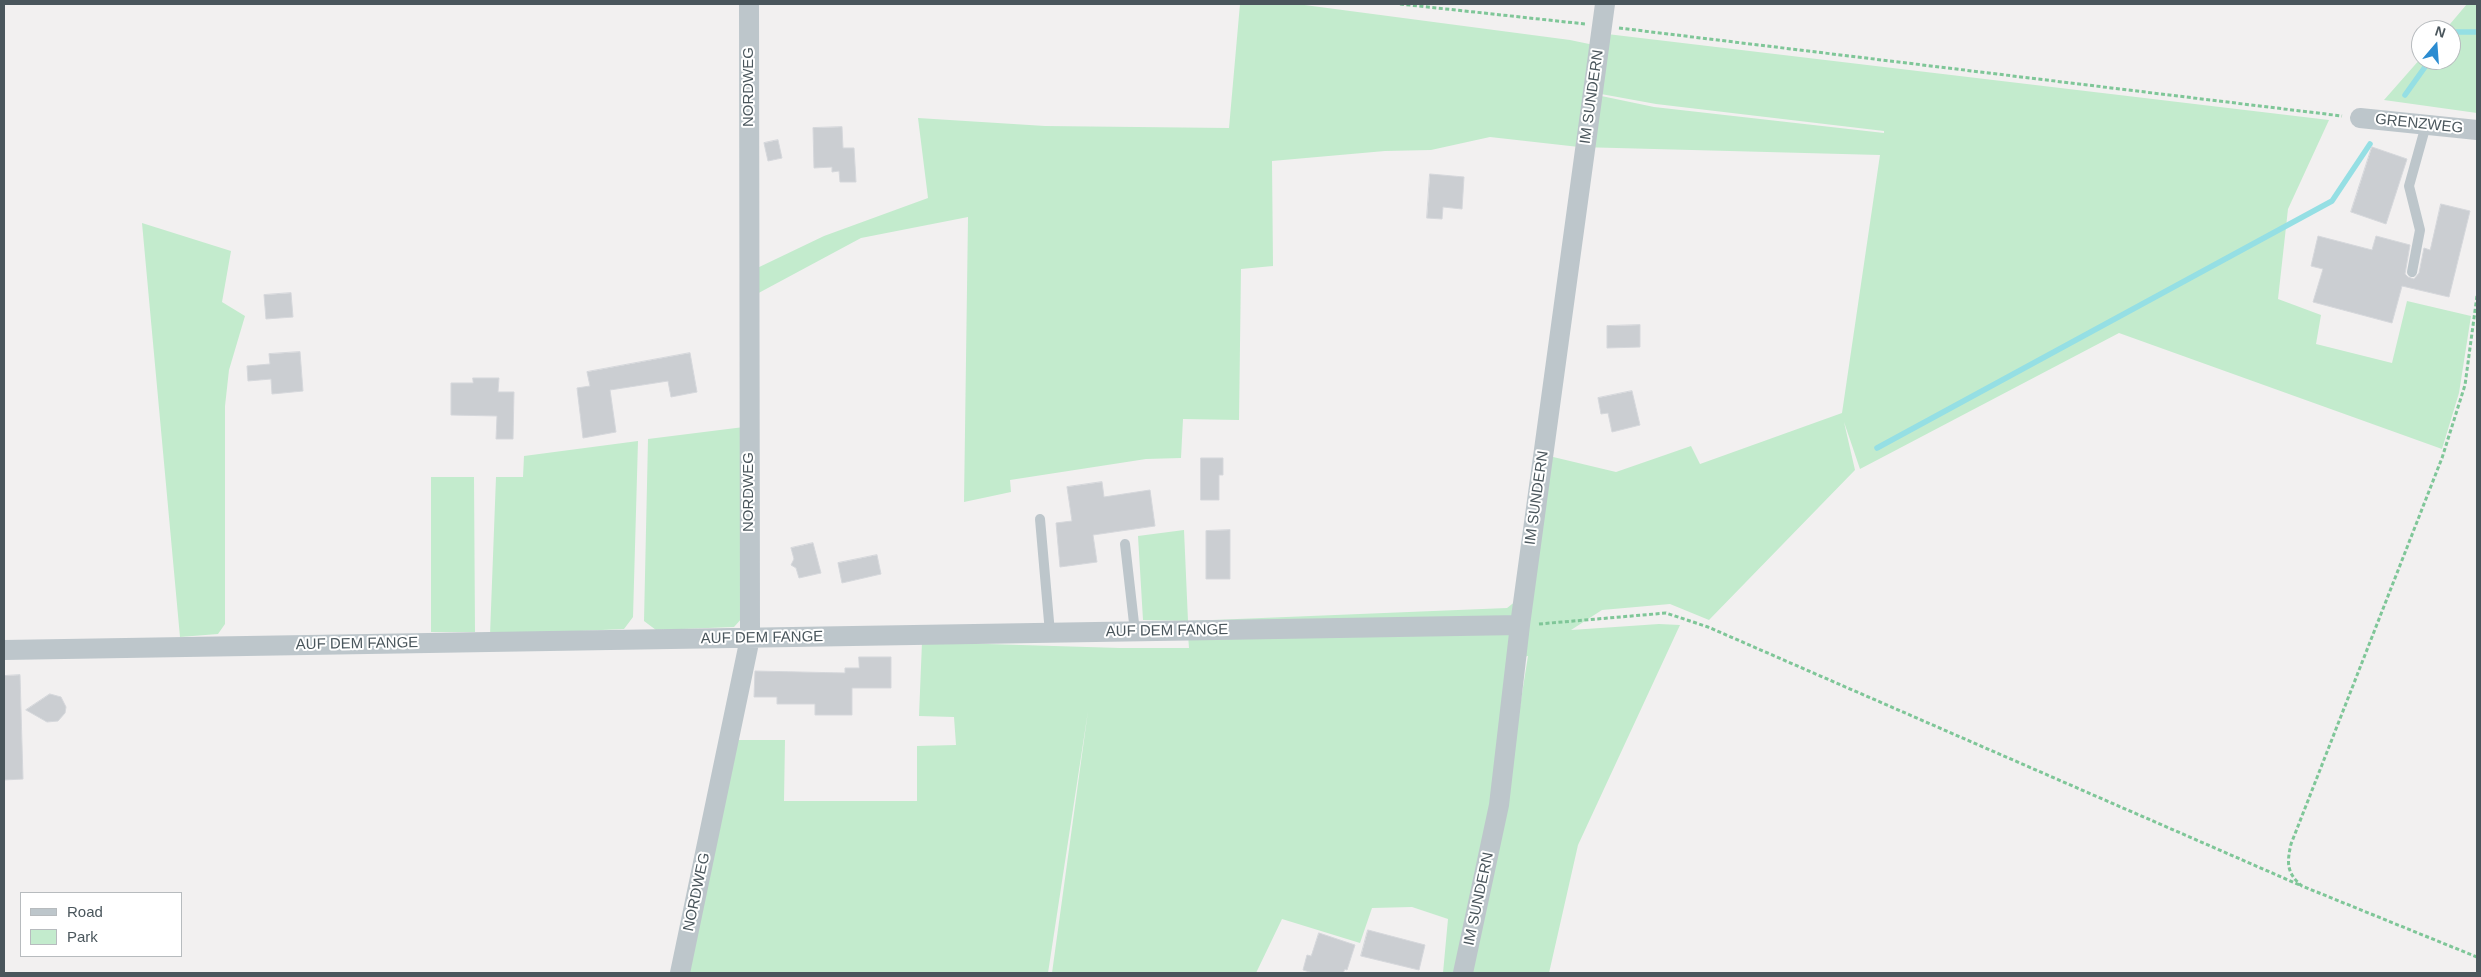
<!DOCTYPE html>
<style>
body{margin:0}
#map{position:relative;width:2481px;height:977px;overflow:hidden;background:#f2f0f0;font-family:Arial,sans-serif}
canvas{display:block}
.frame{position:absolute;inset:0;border:5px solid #4a565c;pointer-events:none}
.legend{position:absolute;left:20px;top:892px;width:162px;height:65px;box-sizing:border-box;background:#fff;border:1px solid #b7bbbe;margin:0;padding:6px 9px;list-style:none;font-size:15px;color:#4a565c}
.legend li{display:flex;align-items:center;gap:10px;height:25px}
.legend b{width:25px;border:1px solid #b7bbbe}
.north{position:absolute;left:2411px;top:20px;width:50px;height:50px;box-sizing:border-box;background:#fff;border:1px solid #b7bbbe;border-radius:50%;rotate:18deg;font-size:14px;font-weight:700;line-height:20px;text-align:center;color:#4a565c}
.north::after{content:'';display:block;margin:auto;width:18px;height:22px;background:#2c8cd1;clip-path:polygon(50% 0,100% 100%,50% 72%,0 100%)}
</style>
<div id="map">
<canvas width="2481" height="977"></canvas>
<div class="frame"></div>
<ul class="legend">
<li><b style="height:6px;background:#bdc6cb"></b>Road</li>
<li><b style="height:14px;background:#c3ebcd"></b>Park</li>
</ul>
<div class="north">N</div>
</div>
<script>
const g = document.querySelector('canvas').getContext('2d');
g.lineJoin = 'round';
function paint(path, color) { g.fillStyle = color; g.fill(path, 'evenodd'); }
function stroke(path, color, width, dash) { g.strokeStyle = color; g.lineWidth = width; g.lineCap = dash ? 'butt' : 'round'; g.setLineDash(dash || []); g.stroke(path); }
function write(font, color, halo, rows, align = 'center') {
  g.font = font + ' Arial,sans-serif'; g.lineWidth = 4; g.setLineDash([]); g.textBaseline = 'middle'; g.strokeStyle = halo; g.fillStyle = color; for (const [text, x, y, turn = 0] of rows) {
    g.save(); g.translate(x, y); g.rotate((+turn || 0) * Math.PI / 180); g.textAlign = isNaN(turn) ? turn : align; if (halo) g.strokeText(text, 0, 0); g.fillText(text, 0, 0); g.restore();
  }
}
paint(new Path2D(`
 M 1240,4 L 1297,4 L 1570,40 L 1594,45 L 1587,93 L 1654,107 L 1884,133 L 1884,131 L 1656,104 L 1601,94 L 1607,34 L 2329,120 L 2288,209 L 2278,299 L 2321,315 L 2316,344 L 2392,363 L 2407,301 L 2471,316 L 2459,393 L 2442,449 L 2119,333 L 1860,469 L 1844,422 L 1855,470 L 1709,620 L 1670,604 L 1602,610 L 1571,630 L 1659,624 L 1680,625 L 1578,845 L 1549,973 L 1443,973 L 1448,919 L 1412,907 L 1372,908 L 1360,943 L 1282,919 L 1256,973 L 1052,973 L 1088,711 L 1048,973 L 689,973 L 736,740 L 785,740 L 784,801 L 917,801 L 917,746 L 956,745 L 954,717 L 919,716 L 922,642 L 1120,648 L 1189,648 L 1187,621 L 1143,620 L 1138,536 L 1184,530 L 1188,621 L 1507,608 L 1534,587 L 1549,456 L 1616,472 L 1691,446 L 1700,464 L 1842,413 L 1880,155 L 1579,147 L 1490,137 L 1431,150 L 1385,151 L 1272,161 L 1273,266 L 1241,269 L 1239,420 L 1183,419 L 1181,458 L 1146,459 L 1010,480 L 1011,492 L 964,502 L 968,217 L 861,238 L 753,296 L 753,270 L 824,236 L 928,198 L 918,118 L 1045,126 L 1229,128 ZM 1527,656 L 1528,656 L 1503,813 L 1510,671 Z
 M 2467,4 L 2477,4 L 2477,113 L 2384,100 L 2421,58 L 2421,60 L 2451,60 L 2451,30 L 2445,30 Z
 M 142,223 L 231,251 L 222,302 L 245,316 L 229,370 L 225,406 L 225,624 L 218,634 L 180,637 Z
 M 744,427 L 743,617 L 734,627 L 656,630 L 644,621 L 648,439 Z
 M 638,441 L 633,617 L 624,629 L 490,635 L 496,477 L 523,477 L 524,456 Z
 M 431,477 L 474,477 L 475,632 L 431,632 Z`), '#c3ebcd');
stroke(new Path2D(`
 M 2451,32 L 2477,32
 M 2405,95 L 2430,60
 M 1877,448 L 2332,201 L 2370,144`), '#95dfe4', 5.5);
const building = new Path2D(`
 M 842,127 L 843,148 L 854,148 L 856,182 L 840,182 L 839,171 L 832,172 L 832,167 L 814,168 L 813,128 Z
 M 778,140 L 782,158 L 768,161 L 764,143 Z
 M 2372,147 L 2407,159 L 2386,224 L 2351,212 Z
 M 1430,174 L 1464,177 L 1462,209 L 1443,207 L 1442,219 L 1427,218 Z
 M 2441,204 L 2470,211 L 2449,297 L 2402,286 L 2392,323 L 2313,302 L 2323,269 L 2311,266 L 2318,236 L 2372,250 L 2376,236 L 2410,245 L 2405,274 L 2408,277 L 2414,279 L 2419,273 L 2424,248 L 2430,250 Z
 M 291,293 L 293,317 L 266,319 L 264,295 Z
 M 1640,325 L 1640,347 L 1607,348 L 1607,326 Z
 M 300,352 L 303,391 L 272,394 L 271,379 L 248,381 L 247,366 L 270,364 L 269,354 Z
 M 690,353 L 697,392 L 671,397 L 668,381 L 610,390 L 616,432 L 583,438 L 577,388 L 590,386 L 587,372 Z
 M 473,378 L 499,378 L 498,392 L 514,392 L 513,439 L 496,439 L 497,416 L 451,415 L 451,383 L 473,383 Z
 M 1632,391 L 1640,425 L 1612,432 L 1608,413 L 1601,414 L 1598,398 Z
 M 1201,458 L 1223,458 L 1223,475 L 1219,475 L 1219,500 L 1201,500 Z
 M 1102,482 L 1104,497 L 1150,490 L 1155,526 L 1093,535 L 1097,562 L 1060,567 L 1056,523 L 1072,521 L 1067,487 Z
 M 1230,530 L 1230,579 L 1206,579 L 1206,531 Z
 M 813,543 L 821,573 L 799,578 L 796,568 L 791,565 L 794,559 L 791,548 Z
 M 877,555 L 881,574 L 842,583 L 838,563 Z
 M 859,657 L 891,657 L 891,688 L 852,688 L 852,715 L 815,715 L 815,704 L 777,704 L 777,697 L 754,697 L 755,671 L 845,673 L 845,668 L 859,668 Z
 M 20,675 L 23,779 L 4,780 L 4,676 Z
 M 50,694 L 61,697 L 66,707 L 65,713 L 58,721 L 47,722 L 26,710 Z
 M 1368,930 L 1425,945 L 1419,970 L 1361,956 Z
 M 1319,933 L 1355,945 L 1347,970 L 1345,969 L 1343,973 L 1313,973 L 1303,970 L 1307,955 L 1311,956 Z`);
paint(building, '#cbced2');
stroke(building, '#d5d7db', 1);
stroke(new Path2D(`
 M 1400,4 L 1585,24
 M 1619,28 L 2342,116
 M 2477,296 L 2465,385 L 2442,458 L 2291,844 C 2287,862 2286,873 2302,886 L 2477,957
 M 1539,624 L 1666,613 L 1708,627 L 2302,886`), '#7fc698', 3, [4, 2.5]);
stroke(new Path2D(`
 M 2412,272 L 2420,230 L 2409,186 L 2426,125
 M 1040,519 L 1050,633
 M 1125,544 L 1135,632`), '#bdc6cb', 10);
stroke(new Path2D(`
 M 2360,118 L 2477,130
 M 4,650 L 1520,625
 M 680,973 L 750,638 L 749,4
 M 1463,973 L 1499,805 L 1520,625 L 1605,4`), '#bdc6cb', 20);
write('15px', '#4a565c', '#fff', [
 ["NORDWEG",749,87,-90],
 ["IM SUNDERN",1592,97,-82],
 ["GRENZWEG",2419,124,6],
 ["NORDWEG",749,492,-90],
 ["IM SUNDERN",1537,498,-82],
 ["AUF DEM FANGE",1167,631,-1],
 ["AUF DEM FANGE",762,638,-1],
 ["AUF DEM FANGE",357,644,-1],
 ["NORDWEG",697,892,-78],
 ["IM SUNDERN",1479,899,-78]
]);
</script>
